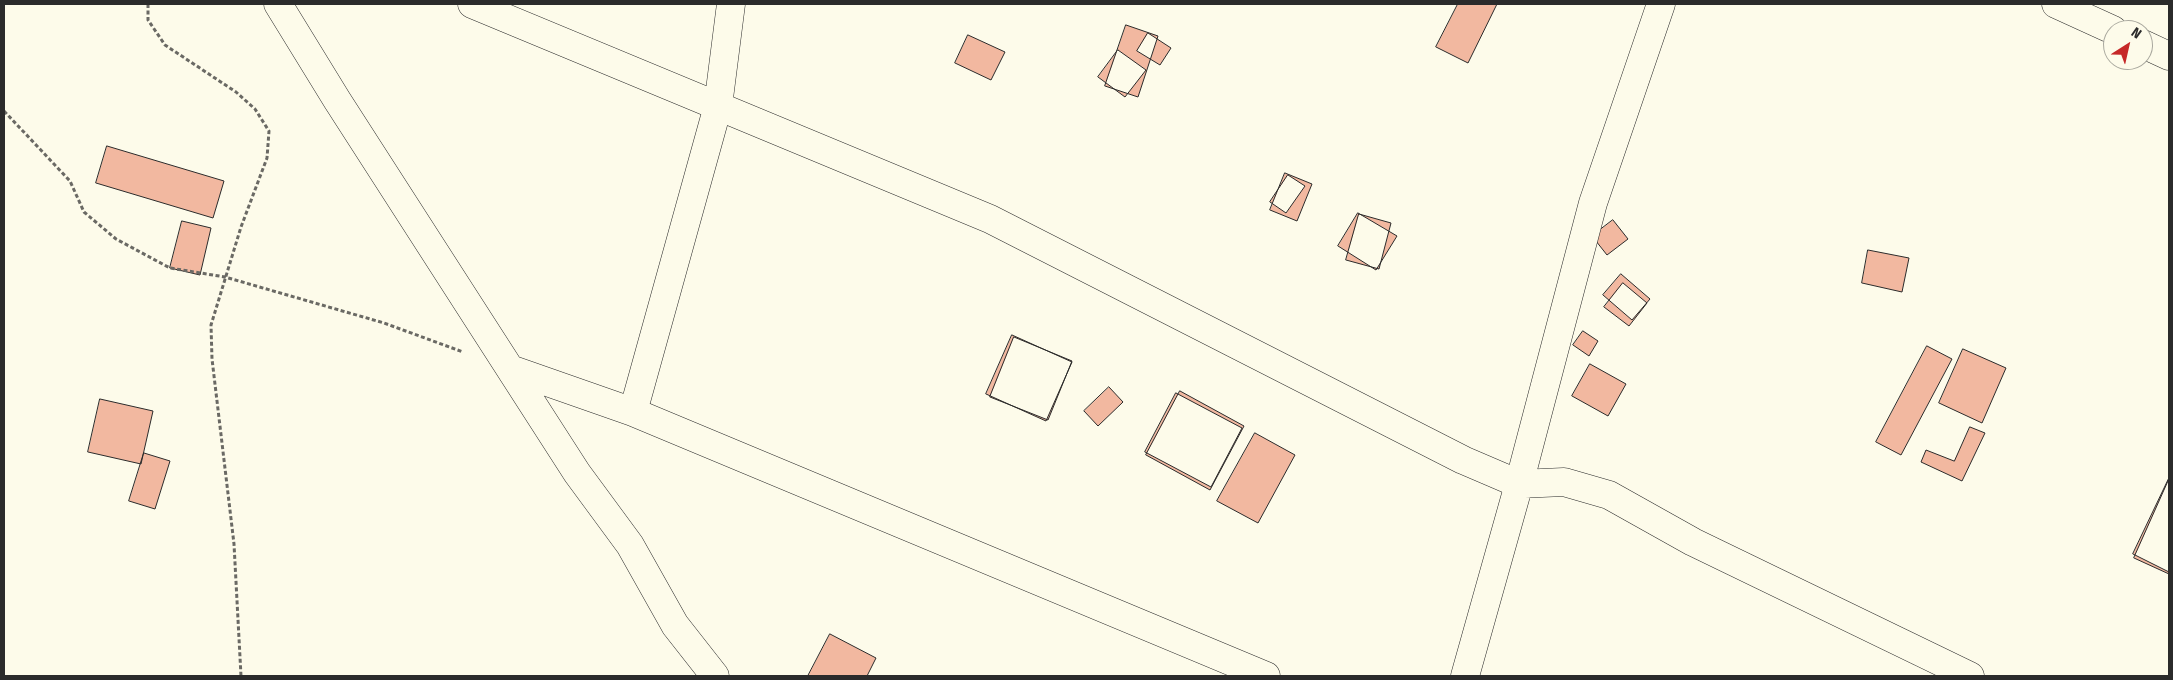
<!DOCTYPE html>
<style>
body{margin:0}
#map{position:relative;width:2173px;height:680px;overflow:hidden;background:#fdfbea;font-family:"Fira Sans Condensed",sans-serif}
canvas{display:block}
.frame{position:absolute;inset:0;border:5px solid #2b2b2b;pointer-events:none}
.north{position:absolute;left:2103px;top:20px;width:50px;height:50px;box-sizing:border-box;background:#fdfbea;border:1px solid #a9a89e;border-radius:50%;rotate:35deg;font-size:14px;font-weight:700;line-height:20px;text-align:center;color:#2b2b2b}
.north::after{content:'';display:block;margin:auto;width:18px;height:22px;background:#c62828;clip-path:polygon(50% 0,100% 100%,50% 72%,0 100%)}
</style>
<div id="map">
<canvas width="2173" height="680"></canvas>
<div class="frame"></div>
<div class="north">N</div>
</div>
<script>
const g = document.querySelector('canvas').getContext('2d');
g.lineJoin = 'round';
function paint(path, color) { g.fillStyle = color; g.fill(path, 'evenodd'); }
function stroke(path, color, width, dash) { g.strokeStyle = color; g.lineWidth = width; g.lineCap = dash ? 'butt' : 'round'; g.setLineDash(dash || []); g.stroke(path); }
const building = new Path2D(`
 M 1458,4 L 1497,4 L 1468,63 L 1436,47 Z
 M 1126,25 L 1158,36 L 1138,97 L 1105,86 Z
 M 1148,33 L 1171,48 L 1160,65 L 1137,51 Z
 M 968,35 L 1005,52 L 991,80 L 955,63 Z
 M 1118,50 L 1146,70 L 1125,97 L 1098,77 Z
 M 107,146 L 224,181 L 213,218 L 96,183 Z
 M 1285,173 L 1312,184 L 1297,221 L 1270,210 Z
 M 1288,175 L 1305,186 L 1286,213 L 1270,202 Z
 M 1358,213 L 1397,236 L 1376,270 L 1338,246 Z
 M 1359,214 L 1391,223 L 1379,269 L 1346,260 Z
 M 1613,220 L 1628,239 L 1607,255 L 1592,236 Z
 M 182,221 L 211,228 L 200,275 L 170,268 Z
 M 1868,250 L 1909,258 L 1902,292 L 1862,283 Z
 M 1621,274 L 1650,299 L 1632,320 L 1603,295 Z
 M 1623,283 L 1647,303 L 1629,326 L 1604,307 Z
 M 1583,331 L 1598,341 L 1589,356 L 1573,345 Z
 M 1012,335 L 1072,362 L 1046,421 L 986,394 Z
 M 1014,337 L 1072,361 L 1048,420 L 990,397 Z
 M 1927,346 L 1952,359 L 1901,455 L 1876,442 Z
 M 1963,349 L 2006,368 L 1982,423 L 1939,403 Z
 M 1590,364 L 1626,384 L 1608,416 L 1572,396 Z
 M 1109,387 L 1123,402 L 1098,426 L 1084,411 Z
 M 1180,391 L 1244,426 L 1210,490 L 1146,455 Z
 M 1176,393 L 1242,428 L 1211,487 L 1145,452 Z
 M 100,399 L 153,411 L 141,464 L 88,452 Z
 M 1970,427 L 1985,433 L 1962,481 L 1921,462 L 1926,450 L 1954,461 Z
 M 1255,433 L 1295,455 L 1258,523 L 1217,501 Z
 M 144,453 L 170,461 L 155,509 L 129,501 Z
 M 2169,478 L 2169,572 L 2133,554 Z
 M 2169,479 L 2169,574 L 2134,558 Z
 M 830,634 L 876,658 L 867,676 L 808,676 Z`);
paint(building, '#f2b8a0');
stroke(building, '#2b2b2b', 1);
const street = new Path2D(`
 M 278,4 L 337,100 L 577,473 L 630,545 L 675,625 L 715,676
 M 472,4 L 990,219 L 1463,460 L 1519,484 L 1564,482 L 1609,495 L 1693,542 L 1970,676
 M 2056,4 L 2113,30
 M 2143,44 L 2169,56
 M 513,370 L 633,412 L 1266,676
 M 633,412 L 718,106 L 731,4
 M 1465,676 L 1519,484 L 1593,203 L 1661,4`);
stroke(street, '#2b2b2b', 29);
stroke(new Path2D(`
 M 148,4 L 148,20 L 165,45 L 236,92 L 255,109 L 269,131 L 267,158 L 241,227 L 211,325 L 212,359 L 234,544 L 241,676
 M 4,111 L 70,181 L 84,212 L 116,239 L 170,268 L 225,277 L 384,323 L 463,352`), '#6a6964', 3, [4, 2.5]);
stroke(street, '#fdfbea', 28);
</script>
